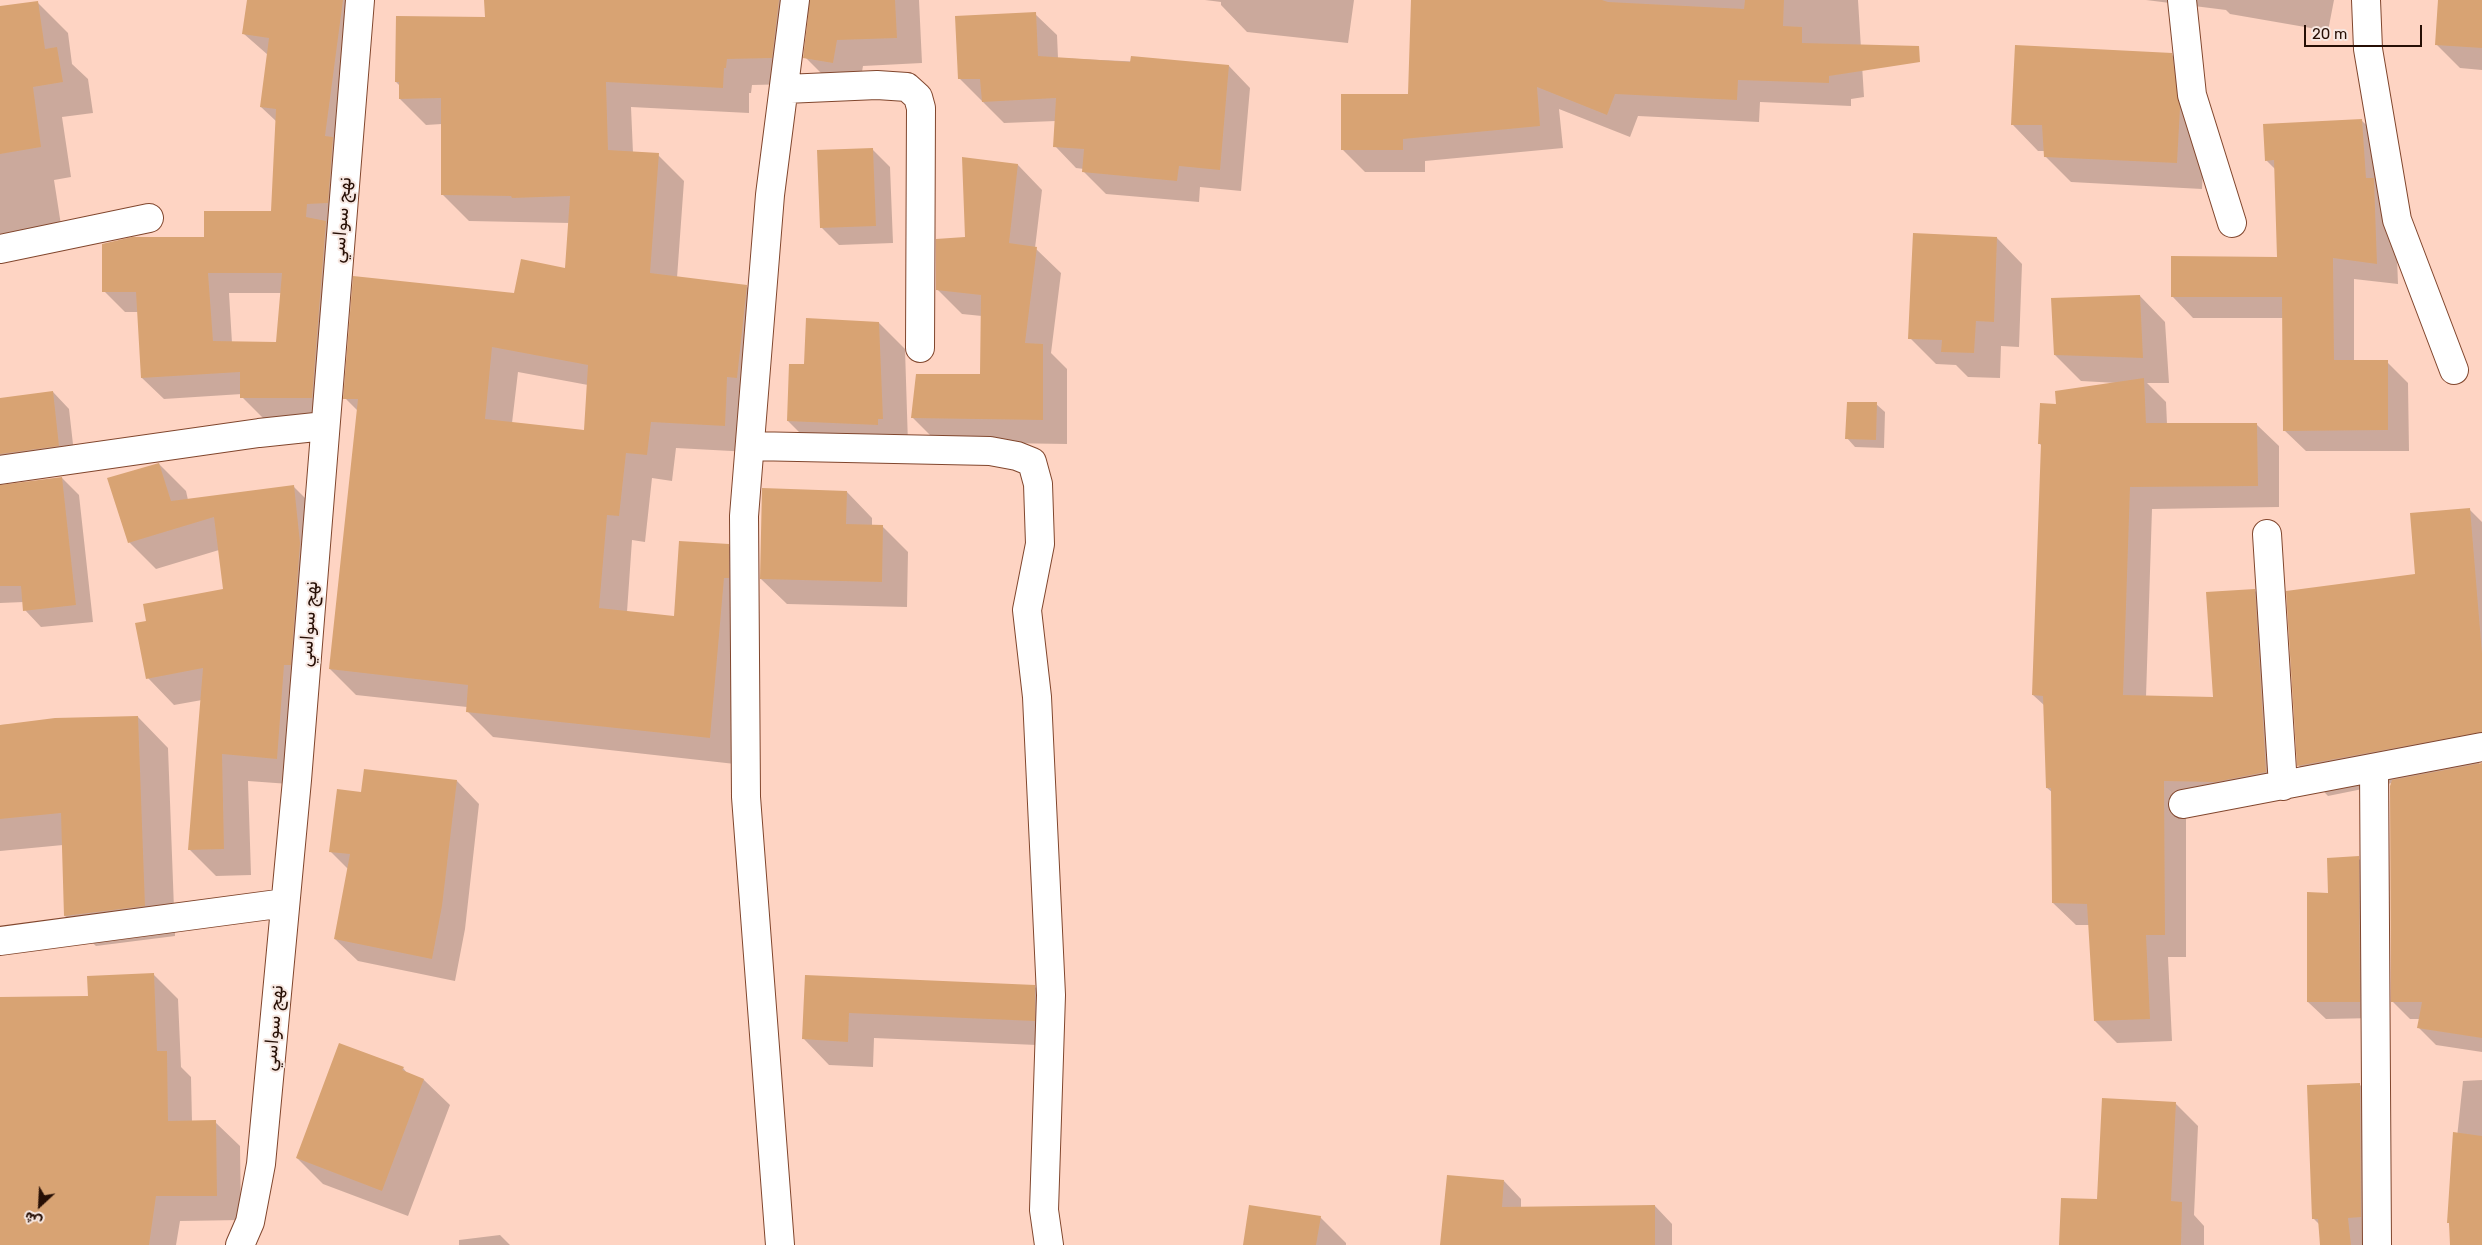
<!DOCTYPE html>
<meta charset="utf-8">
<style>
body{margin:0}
#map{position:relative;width:2482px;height:1245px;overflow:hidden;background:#fed4c3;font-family:Rubik,Vazirmatn,sans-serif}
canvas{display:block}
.north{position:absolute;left:15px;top:1180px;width:50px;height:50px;-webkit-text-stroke:4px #f7e8e2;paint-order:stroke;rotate:205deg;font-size:14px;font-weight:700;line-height:20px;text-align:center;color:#270f05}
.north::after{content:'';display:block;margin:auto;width:18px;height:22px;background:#270f05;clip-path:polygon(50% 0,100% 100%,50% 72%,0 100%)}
.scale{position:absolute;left:2304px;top:25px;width:118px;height:22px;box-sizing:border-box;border:2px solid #270f05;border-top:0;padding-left:6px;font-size:15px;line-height:18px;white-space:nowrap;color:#270f05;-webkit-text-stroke:4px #f7e8e2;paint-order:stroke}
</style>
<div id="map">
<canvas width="2482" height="1245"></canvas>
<div class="north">ش</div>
<div class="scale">20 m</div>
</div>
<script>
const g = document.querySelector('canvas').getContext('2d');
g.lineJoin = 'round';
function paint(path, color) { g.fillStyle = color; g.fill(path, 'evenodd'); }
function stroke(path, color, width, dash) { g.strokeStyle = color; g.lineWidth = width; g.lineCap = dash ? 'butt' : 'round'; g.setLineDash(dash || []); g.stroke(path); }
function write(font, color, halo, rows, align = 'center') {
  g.font = font + ' Rubik,Vazirmatn,sans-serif'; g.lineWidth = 4; g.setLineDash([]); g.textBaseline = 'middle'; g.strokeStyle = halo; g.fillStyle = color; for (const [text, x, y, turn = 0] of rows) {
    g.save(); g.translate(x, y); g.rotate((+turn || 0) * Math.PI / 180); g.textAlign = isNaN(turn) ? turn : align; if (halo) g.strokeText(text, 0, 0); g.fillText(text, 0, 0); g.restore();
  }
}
paint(new Path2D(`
 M 248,0 L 366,0 L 349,224 L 328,225 L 347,244 L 333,419 L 263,418 L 242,397 L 242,394 L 164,399 L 142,378 L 138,312 L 125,312 L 104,291 L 205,239 L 272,213 L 277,122 L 261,107 L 268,55 L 244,34 ZM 229,293 L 281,293 L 277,343 L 232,343 Z
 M 486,0 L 919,0 L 922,63 L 863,66 L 859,89 L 831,83 L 805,57 L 809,14 L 805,24 L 797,84 L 752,85 L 751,93 L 749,93 L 749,113 L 631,107 L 633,153 L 658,155 L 684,181 L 677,278 L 746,286 L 772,312 L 750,452 L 676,448 L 672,481 L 652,478 L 645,542 L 632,540 L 627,612 L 675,618 L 728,545 L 754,571 L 735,764 L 493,737 L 467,711 L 467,707 L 356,695 L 330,669 L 358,411 L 345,398 L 515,295 L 566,269 L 570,223 L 469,221 L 443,195 L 442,124 L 426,125 L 400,99 L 400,86 L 396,82 L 487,19 ZM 518,372 L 588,385 L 585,431 L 512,423 Z
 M 1205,0 L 1354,0 L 1348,43 L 1247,32 L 1221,5 L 1221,2 Z
 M 1412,0 L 1858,0 L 1864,97 L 1851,99 L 1851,106 L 1760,102 L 1759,122 L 1638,116 L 1630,137 L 1559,109 L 1563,148 L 1425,161 L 1425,172 L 1365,172 L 1342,149 L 1409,95 Z
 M 2146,0 L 2334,0 L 2328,31 L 2230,14 L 2226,10 Z
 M 2440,0 L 2482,0 L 2482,70 L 2460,68 L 2436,44 Z
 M 37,2 L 68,33 L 72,64 L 88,79 L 93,113 L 62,117 L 71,177 L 54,180 L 61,225 L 0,234 L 0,7 Z
 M 1035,14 L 1057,35 L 1058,58 L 1229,66 L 1250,88 L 1241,191 L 1200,187 L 1199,202 L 1106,194 L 1084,172 L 1084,169 L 1076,168 L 1055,146 L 1056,121 L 1004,123 L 959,78 Z
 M 2171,54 L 2197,80 L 2205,134 L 2202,189 L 2071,182 L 2045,156 L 2045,151 L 2038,151 L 2013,125 Z
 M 2361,120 L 2383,141 L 2395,203 L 2398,284 L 2354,279 L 2354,362 L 2387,362 L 2408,383 L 2409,451 L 2306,451 L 2284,430 L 2283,318 L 2193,318 L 2172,296 L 2278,258 L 2275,169 L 2266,160 Z
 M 873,150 L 890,167 L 893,243 L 839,245 L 821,227 Z
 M 963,159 L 1018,165 L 1042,190 L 1035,248 L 1061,273 L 1051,353 L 1067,369 L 1067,444 L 937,442 L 912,417 L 982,375 L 982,316 L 962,314 L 937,289 L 967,238 Z
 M 1997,238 L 2022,264 L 2019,347 L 2001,346 L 2000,378 L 1968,377 L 1956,365 L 1936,364 L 1910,338 Z
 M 2140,296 L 2165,322 L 2169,383 L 2147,383 L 2166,402 L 2167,424 L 2256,424 L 2279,446 L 2279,507 L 2152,509 L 2146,697 L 2214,698 L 2254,590 L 2277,613 L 2288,794 L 2186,803 L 2186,957 L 2168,957 L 2172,1041 L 2117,1043 L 2095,1021 L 2090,925 L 2076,925 L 2053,903 L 2053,793 L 2047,788 L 2045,706 L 2033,695 L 2042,446 L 2039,443 L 2057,405 L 2117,383 L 2081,381 L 2055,355 Z
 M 879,323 L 905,349 L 908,444 L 814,447 L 788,421 L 805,366 Z
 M 53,392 L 69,409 L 75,462 L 2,481 L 1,487 L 62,478 L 79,495 L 93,622 L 41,627 L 25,610 L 24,602 L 0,603 L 0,399 Z
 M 1876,404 L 1885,412 L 1884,448 L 1855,447 L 1847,438 Z
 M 159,464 L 186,491 L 188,500 L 293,486 L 320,513 L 303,785 L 248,781 L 251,875 L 216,876 L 189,849 L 202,700 L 174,705 L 148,678 L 148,622 L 224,590 L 219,550 L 156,569 L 129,542 Z
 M 847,492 L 872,518 L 872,526 L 882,526 L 908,552 L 907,607 L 787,604 L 761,579 Z
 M 2469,509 L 2482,522 L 2482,759 L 2479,759 L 2479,765 L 2482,764 L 2482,1052 L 2436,1045 L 2419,1028 L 2420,1019 L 2410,1019 L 2392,1001 L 2392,783 L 2328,796 L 2299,766 L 2288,593 L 2417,576 Z
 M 138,717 L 168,748 L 175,936 L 96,946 L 65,916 L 63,845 L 0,851 L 0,725 Z
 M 457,781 L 479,804 L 465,929 L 455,981 L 358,961 L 335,939 L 348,869 L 331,852 L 362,794 Z
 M 2358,858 L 2375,875 L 2376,1018 L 2326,1019 L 2308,1002 L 2329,894 Z
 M 153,974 L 178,999 L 181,1067 L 191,1077 L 192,1122 L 215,1122 L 240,1146 L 241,1220 L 180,1221 L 176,1245 L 0,1245 L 0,999 L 89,998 Z
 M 806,976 L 1034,986 L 1060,1012 L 1060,1046 L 874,1038 L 873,1067 L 829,1065 L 804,1039 Z
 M 403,1068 L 408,1074 L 424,1080 L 450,1105 L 408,1216 L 323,1184 L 297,1158 Z
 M 2482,1080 L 2482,1245 L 2452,1245 L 2451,1225 L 2448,1222 L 2463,1081 Z
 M 2360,1085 L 2381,1105 L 2381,1245 L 2321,1245 L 2320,1225 L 2313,1218 Z
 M 2175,1103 L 2198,1126 L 2194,1215 L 2204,1226 L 2204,1245 L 2060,1245 Z
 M 1504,1181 L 1521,1199 L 1521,1208 L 1655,1206 L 1672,1224 L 1672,1245 L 1441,1245 Z
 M 1320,1217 L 1346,1243 L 1346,1245 L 1245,1245 Z
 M 500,1235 L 510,1245 L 459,1245 L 459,1240 Z`), '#0003');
paint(new Path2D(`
 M 247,0 L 343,0 L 325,136 L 333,137 L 328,203 L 307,204 L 306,217 L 326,221 L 312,398 L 240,398 L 240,372 L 141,378 L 136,292 L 102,292 L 102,244 L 132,237 L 204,237 L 204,211 L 271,211 L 276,109 L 260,107 L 269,38 L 242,34 ZM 208,273 L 282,273 L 276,342 L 213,341 Z
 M 484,0 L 779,0 L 772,58 L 727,59 L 726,68 L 724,68 L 723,88 L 606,82 L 608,150 L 659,153 L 650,273 L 747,285 L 737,378 L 727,377 L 725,426 L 651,422 L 647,455 L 626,453 L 619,516 L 607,515 L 599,608 L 674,616 L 679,541 L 729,544 L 729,578 L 724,578 L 710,738 L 466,712 L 468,685 L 329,669 L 358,399 L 343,399 L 353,276 L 514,293 L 521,259 L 565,268 L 570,196 L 512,198 L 511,196 L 441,195 L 441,98 L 399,99 L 399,82 L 395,82 L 396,16 L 485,17 ZM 492,347 L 588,365 L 584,430 L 485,419 Z
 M 810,0 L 895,0 L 897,38 L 837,40 L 833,63 L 803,58 Z
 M 1411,0 L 1602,0 L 1608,2 L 1744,9 L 1745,0 L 1784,0 L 1783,26 L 1802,27 L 1802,43 L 1919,46 L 1920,62 L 1829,76 L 1829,83 L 1738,80 L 1737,100 L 1615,94 L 1607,115 L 1537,87 L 1540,126 L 1403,139 L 1403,150 L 1341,150 L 1341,94 L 1408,94 Z
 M 2438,0 L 2482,0 L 2482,48 L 2435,45 Z
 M 38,1 L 45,49 L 57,47 L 63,82 L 33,87 L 41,147 L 0,154 L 0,6 Z
 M 1036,12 L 1038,56 L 1130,62 L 1131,56 L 1229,65 L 1220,170 L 1179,166 L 1177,181 L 1082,172 L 1084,149 L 1053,147 L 1056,98 L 982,102 L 980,79 L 958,79 L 955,16 Z
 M 2015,45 L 2172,53 L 2180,108 L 2177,163 L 2044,157 L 2042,125 L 2011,125 Z
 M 2362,119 L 2366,178 L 2374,178 L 2374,180 L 2377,264 L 2333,258 L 2334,360 L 2388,360 L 2388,430 L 2283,431 L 2282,297 L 2171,297 L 2171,256 L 2277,257 L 2274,160 L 2265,161 L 2263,124 Z
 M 873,148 L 876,226 L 820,228 L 817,150 Z
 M 962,157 L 1018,164 L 1009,243 L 1037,247 L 1025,343 L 1043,344 L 1043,420 L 911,418 L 916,374 L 980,374 L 981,295 L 936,290 L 936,239 L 965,237 Z
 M 1913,233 L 1997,237 L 1994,322 L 1976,321 L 1974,353 L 1941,352 L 1942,340 L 1908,339 Z
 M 2140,295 L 2143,358 L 2054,355 L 2051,298 Z
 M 806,318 L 879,322 L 883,419 L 878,419 L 878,425 L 787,421 L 789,364 L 804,364 Z
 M 2144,378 L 2146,423 L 2257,423 L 2258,486 L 2130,487 L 2123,695 L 2213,697 L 2206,592 L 2255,589 L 2266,772 L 2215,782 L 2164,781 L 2165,935 L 2146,935 L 2150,1019 L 2094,1021 L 2087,904 L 2052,903 L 2051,788 L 2046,788 L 2043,696 L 2032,695 L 2041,444 L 2038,444 L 2040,403 L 2056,404 L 2055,391 Z
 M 53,391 L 59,446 L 0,454 L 0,398 Z
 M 1847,402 L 1877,402 L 1876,440 L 1845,439 Z
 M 159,463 L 171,501 L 294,485 L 300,543 L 291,665 L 284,665 L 277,759 L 222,754 L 224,849 L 188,850 L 203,668 L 146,679 L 135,623 L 146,621 L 143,604 L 223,589 L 214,517 L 128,543 L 107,478 Z
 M 62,477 L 76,605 L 23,611 L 21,586 L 0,586 L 0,485 Z
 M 762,488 L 847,491 L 846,524 L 883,525 L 882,582 L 760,579 Z
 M 2470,508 L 2482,654 L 2482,732 L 2297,766 L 2286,591 L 2415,574 L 2410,513 Z
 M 138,716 L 145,906 L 64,916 L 61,813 L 0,819 L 0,725 L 55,718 Z
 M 2482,763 L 2482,1038 L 2417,1028 L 2422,1002 L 2391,1002 L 2390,786 L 2392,780 Z
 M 364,769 L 457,780 L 442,906 L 432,959 L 334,939 L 350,854 L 329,852 L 337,789 L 361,792 Z
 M 2359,856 L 2360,1002 L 2307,1002 L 2307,892 L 2328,893 L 2327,858 Z
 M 154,973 L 157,1051 L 167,1051 L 168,1121 L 216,1120 L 217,1196 L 156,1196 L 149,1245 L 0,1245 L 0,997 L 88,996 L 87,976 Z
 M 805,975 L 1035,985 L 1035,1021 L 849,1013 L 848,1042 L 802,1039 Z
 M 339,1043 L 404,1067 L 402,1070 L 424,1079 L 382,1191 L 296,1158 Z
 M 2360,1083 L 2361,1217 L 2348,1218 L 2351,1245 L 2320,1245 L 2318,1219 L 2312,1219 L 2307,1085 Z
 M 2102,1098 L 2176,1102 L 2171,1201 L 2182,1202 L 2181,1245 L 2059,1245 L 2061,1198 L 2097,1199 Z
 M 2453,1132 L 2482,1136 L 2482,1245 L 2450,1245 L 2449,1223 L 2447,1223 Z
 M 1447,1175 L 1504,1180 L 1502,1207 L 1655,1205 L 1655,1245 L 1440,1245 Z
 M 1249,1205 L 1321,1216 L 1316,1245 L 1243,1245 Z`), '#d8a373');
const minor = new Path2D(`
 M 2182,0 L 2192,95 L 2232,223
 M 2366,0 L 2368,49 L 2397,220 L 2454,370
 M 785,89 L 877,85 L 907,87 L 918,97 L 921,108 L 920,348
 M 0,249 L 149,218
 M 750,446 L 990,451 L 1017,456 L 1032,462 L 1038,484 L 1040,544 L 1027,610 L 1037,697 L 1051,995 L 1044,1210 L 1049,1245
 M 0,470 L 259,433 L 325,426
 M 2267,534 L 2283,786
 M 2374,768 L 2377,1245
 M 2183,804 L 2482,747
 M 0,941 L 285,903
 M 240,1245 L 250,1222 L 261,1164 L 297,780 L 360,0
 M 780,1245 L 746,797 L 744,516 L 770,195 L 795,0`);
stroke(minor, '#81462d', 30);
stroke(minor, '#fff', 28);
write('18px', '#270f05', '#f7e8e2', [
 ["نهج سواسي",342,220,-85],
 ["نهج سواسي",309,624,-86],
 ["نهج سواسي",274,1028,-85]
]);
</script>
